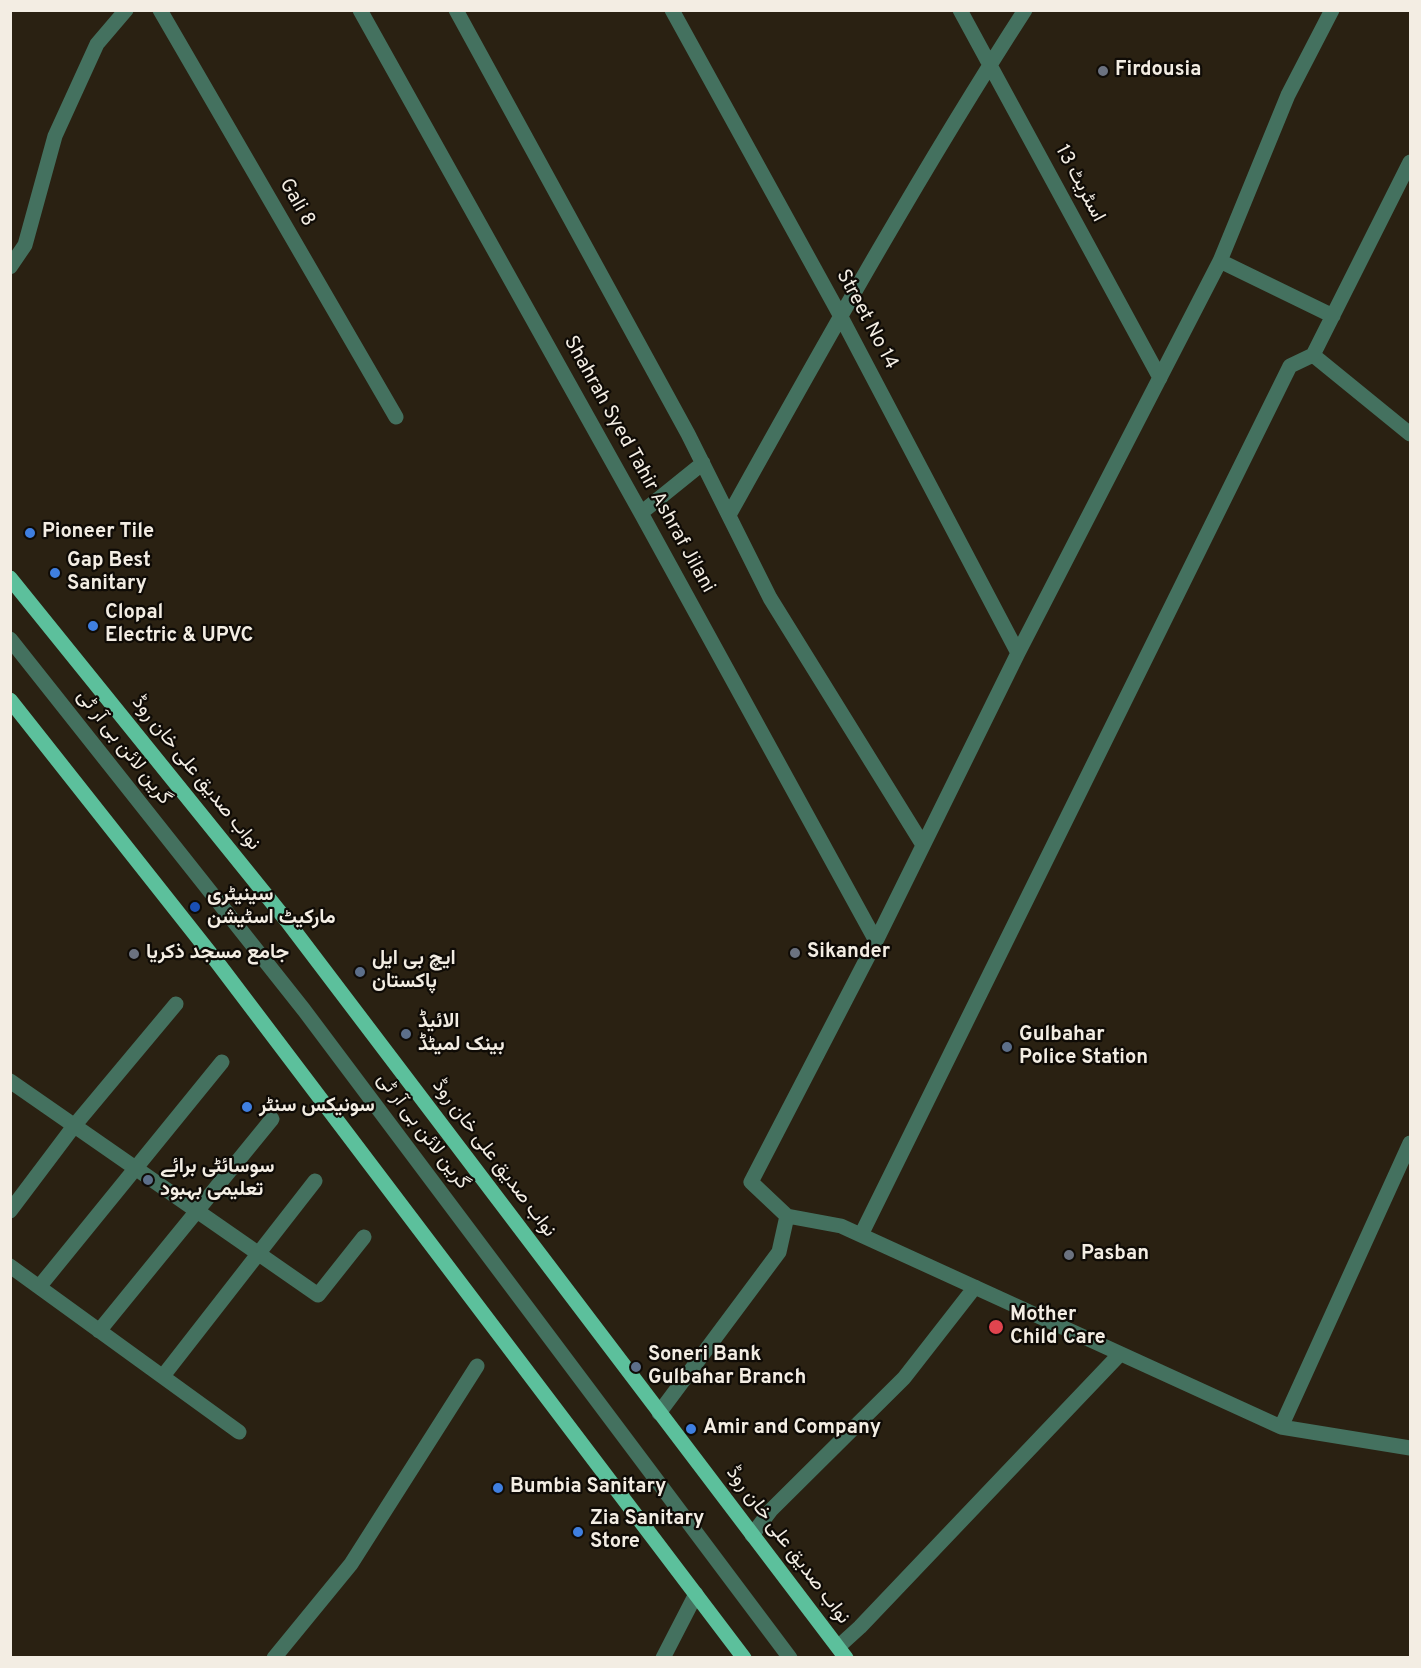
<!DOCTYPE html>
<meta charset="utf-8">
<style>
body{margin:0}
#map{position:relative;width:1421px;height:1668px;overflow:hidden;background:#2a2112;font-family:Overpass,sans-serif}
canvas{display:block}
.frame{position:absolute;inset:0;border:12px solid #f3ede3;pointer-events:none}
</style>
<div id="map">
<canvas width="1421" height="1668"></canvas>
<div class="frame"></div>
</div>
<script>
const g = document.querySelector('canvas').getContext('2d');
g.lineJoin = 'round';
function stroke(path, color, width, dash) { g.strokeStyle = color; g.lineWidth = width; g.lineCap = dash ? 'butt' : 'round'; g.setLineDash(dash || []); g.stroke(path); }
function write(font, color, halo, rows, align = 'center') {
  g.font = font + ' Overpass,Vazirmatn,sans-serif'; g.lineWidth = 4.5; g.setLineDash([]); g.textBaseline = 'middle'; g.strokeStyle = halo; g.fillStyle = color; for (const [text, x, y, turn = 0] of rows) {
    g.save(); g.translate(x, y); g.rotate((+turn || 0) * Math.PI / 180); g.textAlign = isNaN(turn) ? turn : align; if (halo) g.strokeText(text, 0, 0); g.fillText(text, 0, 0); g.restore();
  }
}
stroke(new Path2D(`
 M 160,10 L 396,417
 M 10,639 L 304,1010 L 790,1658`), '#44715f', 15);
stroke(new Path2D(`
 M 360,10 L 641,513 L 876,941
 M 456,10 L 688,434 L 770,598 L 923,845
 M 672,10 L 840,315 L 1018,653
 M 960,10 L 1160,378
 M 1410,162 L 1313,355 L 1410,434
 M 1220,261 L 1333,316
 M 10,267 L 25,245 L 55,136 L 97,44 L 126,10
 M 641,513 L 703,463
 M 729,515 C 824,345 919,174 1025,10
 M 10,1081 L 318,1295 L 364,1237
 M 10,1211 L 74,1126 L 176,1004
 M 787,1216 L 841,1226 L 1281,1427 L 1410,1448
 M 861,1235 L 1290,366 L 1313,355
 M 10,1266 L 239,1432
 M 39,1287 L 222,1062
 M 99,1331 L 272,1119
 M 163,1376 L 315,1181
 M 659,1413 L 779,1252 L 787,1216 L 751,1182 L 876,941 L 1018,653 L 1220,261 L 1288,95 L 1332,10
 M 1281,1427 L 1410,1143
 M 752,1535 L 771,1510 L 904,1378 L 975,1287
 M 838,1647 L 860,1627 L 1120,1354
 M 274,1658 L 351,1564 L 477,1366
 M 663,1658 L 696,1594`), '#44715f', 15);
stroke(new Path2D(`
 M 10,578 L 287,921 L 846,1658
 M 10,700 L 217,962 L 744,1658`), '#5cc09c', 15);
for (const [x, y, r, color] of [
 [1103,71,6,"#6b7280"],
 [30,533,6,"#3f7fe0"],
 [55,573,6,"#3f7fe0"],
 [93,626,6,"#3f7fe0"],
 [195,907,6,"#1a4fb4"],
 [795,953,6,"#6b7280"],
 [134,954,6,"#6b7280"],
 [360,972,6,"#5c6f8a"],
 [406,1034,6,"#5c6f8a"],
 [1007,1047,6,"#5c6f8a"],
 [247,1107,6,"#3f7fe0"],
 [148,1180,6,"#5c6f8a"],
 [1069,1255,6,"#6b7280"],
 [996,1327,8,"#e0444e"],
 [636,1367,6,"#5c6f8a"],
 [691,1429,6,"#3f7fe0"],
 [498,1488,6,"#3f7fe0"],
 [578,1532,6,"#3f7fe0"]
]) { const dot = new Path2D(); dot.arc(x, y, r, 0, 2 * Math.PI); g.fillStyle = color; g.fill(dot); stroke(dot, '#0f0b06', 2); }
write('bold 20px', '#f3ede3', '#0f0b06', [
 ["Firdousia",1115,71],
 ["Pioneer Tile",42,533],
 ["Gap Best",67,562],
 ["Sanitary",67,585],
 ["Clopal",105,614],
 ["Electric & UPVC",105,637],
 ["سینیٹری",207,896],
 ["مارکیٹ اسٹیشن",207,919],
 ["Sikander",807,953],
 ["جامع مسجد ذکریا",146,954],
 ["ایچ بی ایل",372,960],
 ["پاکستان",372,983],
 ["الائیڈ",418,1023],
 ["بینک لمیٹڈ",418,1046],
 ["Gulbahar",1019,1036],
 ["Police Station",1019,1059],
 ["سونیکس سنٹر",259,1107],
 ["سوسائٹی برائے",160,1168],
 ["تعلیمی بہبود",160,1191],
 ["Pasban",1081,1255],
 ["Mother",1010,1316],
 ["Child Care",1010,1339],
 ["Soneri Bank",648,1356],
 ["Gulbahar Branch",648,1379],
 ["Amir and Company",703,1429],
 ["Bumbia Sanitary",510,1488],
 ["Zia Sanitary",590,1520],
 ["Store",590,1543]
], 'left');
write('20px', '#f3ede3', '#0f0b06', [
 ["اسٹریٹ 13",1079,184,62],
 ["Gali 8",296,203,60],
 ["Street No 14",866,320,62],
 ["Shahrah Syed Tahir Ashraf Jilani",638,465,61],
 ["گرین لائن بی آر ٹی",123,748,52],
 ["نواب صدیق علی خان روڈ",195,774,51],
 ["گرین لائن بی آر ٹی",422,1132,53],
 ["نواب صدیق علی خان روڈ",493,1159,53],
 ["نواب صدیق علی خان روڈ",787,1546,53]
]);
</script>
